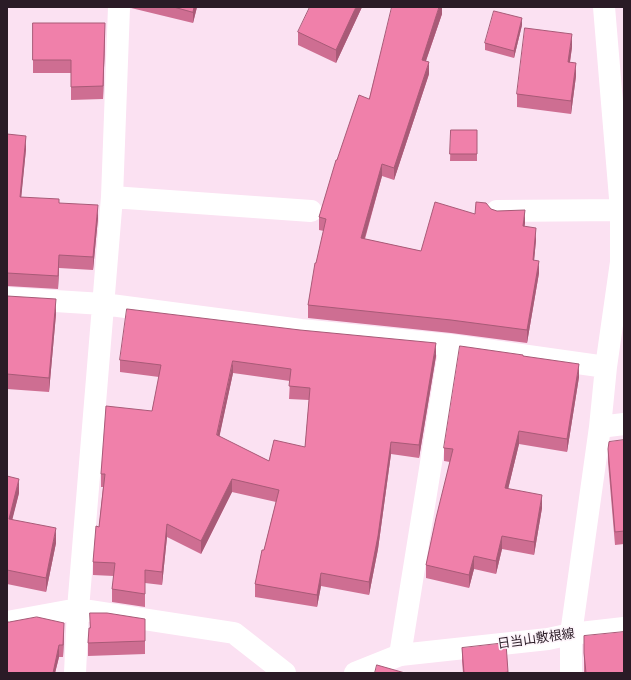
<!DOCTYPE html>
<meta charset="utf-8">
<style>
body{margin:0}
#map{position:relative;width:631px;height:680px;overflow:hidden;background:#fbe1f2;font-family:Literata,serif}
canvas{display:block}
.frame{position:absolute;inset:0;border:8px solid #2a1b26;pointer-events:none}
</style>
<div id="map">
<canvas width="631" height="680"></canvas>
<div class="frame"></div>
</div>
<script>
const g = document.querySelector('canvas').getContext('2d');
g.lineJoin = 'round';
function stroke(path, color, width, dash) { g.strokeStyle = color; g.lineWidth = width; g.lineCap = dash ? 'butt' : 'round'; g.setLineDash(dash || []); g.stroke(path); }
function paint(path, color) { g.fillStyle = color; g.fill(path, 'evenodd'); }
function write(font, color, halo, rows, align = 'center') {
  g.font = font + ' Literata,"Noto Sans JP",serif'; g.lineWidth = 3; g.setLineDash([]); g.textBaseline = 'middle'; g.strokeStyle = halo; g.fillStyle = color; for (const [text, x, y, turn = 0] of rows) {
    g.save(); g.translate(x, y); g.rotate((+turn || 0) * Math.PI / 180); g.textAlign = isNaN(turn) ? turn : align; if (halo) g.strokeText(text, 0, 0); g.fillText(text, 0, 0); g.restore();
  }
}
stroke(new Path2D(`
 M 112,197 L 311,211
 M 497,211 L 621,210
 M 7,298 L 103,304 L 301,330 L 450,345 L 606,367
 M 600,427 L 624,424
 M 7,622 L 78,609 L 234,633 L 285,673
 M 400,655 L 450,345
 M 75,673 L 78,609 L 112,197 L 119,7
 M 571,673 L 571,634 L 600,427 L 606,367 L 621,262 L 621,210 L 604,7`), '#fff', 22);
stroke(new Path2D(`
 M 355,673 L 400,655 L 548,639 L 571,634 L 624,628`), '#fff', 22);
paint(new Path2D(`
 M 131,7 L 197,7 L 193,23 L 131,8 Z
 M 362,7 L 336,63 L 298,45 L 298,32 Z
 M 442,7 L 442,14 L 426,61 L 429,74 L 394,180 L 382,176 L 365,239 L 421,251 L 475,214 L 491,209 L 525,223 L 524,227 L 536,240 L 534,260 L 539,273 L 527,343 L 451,333 L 308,318 L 308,305 L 324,231 L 319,230 L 319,217 L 337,160 L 369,99 Z
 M 33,23 L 105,36 L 103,99 L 71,100 L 71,73 L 33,73 Z
 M 522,25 L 514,58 L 485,50 L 485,43 Z
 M 572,47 L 570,62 L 576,76 L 571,114 L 517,107 L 517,94 Z
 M 451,130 L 477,130 L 477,161 L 450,161 Z
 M 7,134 L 26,149 L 21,197 L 59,203 L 98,218 L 93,270 L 59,268 L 58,289 L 7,286 Z
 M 7,296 L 56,314 L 49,392 L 7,389 Z
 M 436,356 L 419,458 L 391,454 L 378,549 L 369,595 L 321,586 L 317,607 L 255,597 L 255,584 L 264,550 L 276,502 L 232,492 L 201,554 L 167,537 L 162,585 L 145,583 L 145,607 L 112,602 L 112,589 L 114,576 L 93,575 L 93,562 L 99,527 L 103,487 L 101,487 L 101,474 L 152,411 L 159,377 L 120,372 L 120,360 ZM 233,373 L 290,381 L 289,399 L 309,400 L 305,447 L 269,461 L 219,437 Z
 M 523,356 L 579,377 L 567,452 L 519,444 L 508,489 L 542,508 L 534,555 L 502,549 L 496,574 L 474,569 L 469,588 L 426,578 L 426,565 L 450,462 L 444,461 L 444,448 Z
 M 624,440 L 624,544 L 615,545 L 608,462 L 608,449 Z
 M 7,476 L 19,493 L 12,519 L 56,543 L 46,592 L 7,584 Z
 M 145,619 L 145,654 L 88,656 L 88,643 L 90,628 Z
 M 64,635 L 63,657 L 59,657 L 55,673 L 7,673 Z
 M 584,636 L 624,673 L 584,673 Z
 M 462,648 L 508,672 L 508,673 L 463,673 L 462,661 Z`), '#ce6e92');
paint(new Path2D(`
 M 194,7 L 197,7 L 193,23 L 193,12 Z
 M 356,7 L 362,7 L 336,63 L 336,50 Z
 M 439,7 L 442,7 L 442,14 L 422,72 L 422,60 Z
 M 522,18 L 522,25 L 514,58 L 514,51 Z
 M 105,23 L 105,36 L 103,99 L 103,86 Z
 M 572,34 L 572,47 L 568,75 L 568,62 Z
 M 429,62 L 429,74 L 394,180 L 394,168 Z
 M 576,63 L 576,76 L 571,114 L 571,101 Z
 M 26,136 L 26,149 L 20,210 L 20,197 Z
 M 382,164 L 382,176 L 361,251 L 361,238 Z
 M 98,205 L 98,218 L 93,270 L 93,257 Z
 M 525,210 L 525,223 L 523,239 L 523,226 Z
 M 536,228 L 536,240 L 533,272 L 533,260 Z
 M 59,255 L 59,268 L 58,289 L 58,276 Z
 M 539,261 L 539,273 L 527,343 L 527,330 Z
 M 56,299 L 56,314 L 49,392 L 49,378 Z
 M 436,343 L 436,356 L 419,458 L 419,445 Z
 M 233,361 L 233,373 L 217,448 L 217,435 Z
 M 579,364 L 579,377 L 567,452 L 567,439 Z
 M 519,431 L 519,444 L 505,502 L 505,488 Z
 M 391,442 L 391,454 L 378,549 L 369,595 L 369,582 Z
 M 19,479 L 19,493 L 9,533 L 9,519 Z
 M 232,479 L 232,492 L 201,554 L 201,541 Z
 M 542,495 L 542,508 L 534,555 L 534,542 Z
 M 167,524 L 167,537 L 162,585 L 162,572 Z
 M 56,528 L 56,543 L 46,592 L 46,578 Z
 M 502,536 L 502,549 L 496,574 L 496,561 Z
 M 474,556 L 474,569 L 469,588 L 469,575 Z
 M 321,573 L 321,586 L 317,607 L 317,595 Z
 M 64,623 L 64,635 L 63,657 L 63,645 Z
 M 59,645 L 59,657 L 55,673 L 53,673 Z`), '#a85a77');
const building = new Path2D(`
 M 174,7 L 194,7 L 193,12 Z
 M 310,7 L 356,7 L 336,50 L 298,32 Z
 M 392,7 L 439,7 L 422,60 L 429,62 L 394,168 L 382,164 L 361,238 L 421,251 L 435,202 L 475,214 L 476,202 L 486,203 L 491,209 L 497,211 L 525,210 L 523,226 L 536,228 L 533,260 L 539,261 L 527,330 L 451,320 L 308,305 L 315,263 L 316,263 L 326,219 L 319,217 L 336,160 L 337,160 L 359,95 L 369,99 Z
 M 494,11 L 522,18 L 514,51 L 485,43 Z
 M 33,23 L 105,23 L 103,86 L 71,87 L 71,60 L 33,60 Z
 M 525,28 L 572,34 L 568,62 L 576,63 L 571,101 L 517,94 Z
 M 451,130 L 477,130 L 477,154 L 450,154 Z
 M 7,134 L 26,136 L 20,197 L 59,199 L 59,203 L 98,205 L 93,257 L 59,255 L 58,276 L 7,273 Z
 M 7,296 L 56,299 L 49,378 L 7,374 Z
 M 127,309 L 300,330 L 436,343 L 419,445 L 391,442 L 378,536 L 369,582 L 321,573 L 317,595 L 255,584 L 262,550 L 264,550 L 279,490 L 232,479 L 201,541 L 167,524 L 162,572 L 145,570 L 145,594 L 112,589 L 115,563 L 93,562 L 96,526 L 99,527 L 105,474 L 101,474 L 106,406 L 152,411 L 161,365 L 120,360 ZM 233,361 L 291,369 L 289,386 L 310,388 L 305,447 L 274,440 L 269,461 L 217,435 Z
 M 460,346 L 523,355 L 523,356 L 579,364 L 567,439 L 519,431 L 505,488 L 542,495 L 534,542 L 502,536 L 496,561 L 474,556 L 469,575 L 426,565 L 436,518 L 453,449 L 444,448 Z
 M 624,440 L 624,531 L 615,532 L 608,449 L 609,442 Z
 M 7,476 L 19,479 L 9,519 L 56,528 L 46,578 L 7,570 Z
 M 90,613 L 107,613 L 145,619 L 145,641 L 88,643 L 89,628 L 90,628 Z
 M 37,617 L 64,623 L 63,645 L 59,645 L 53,673 L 7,673 L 7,622 L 9,622 Z
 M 624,632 L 624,673 L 586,673 L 584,653 L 584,636 Z
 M 506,643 L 508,672 L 502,673 L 464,673 L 462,648 Z
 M 377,665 L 405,673 L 375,673 Z`);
paint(building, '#f080aa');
stroke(building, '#a85a77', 1);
write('13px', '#2a1b26', '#fdf4fa', [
 ["日当山敷根線",536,639,-8]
]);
</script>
